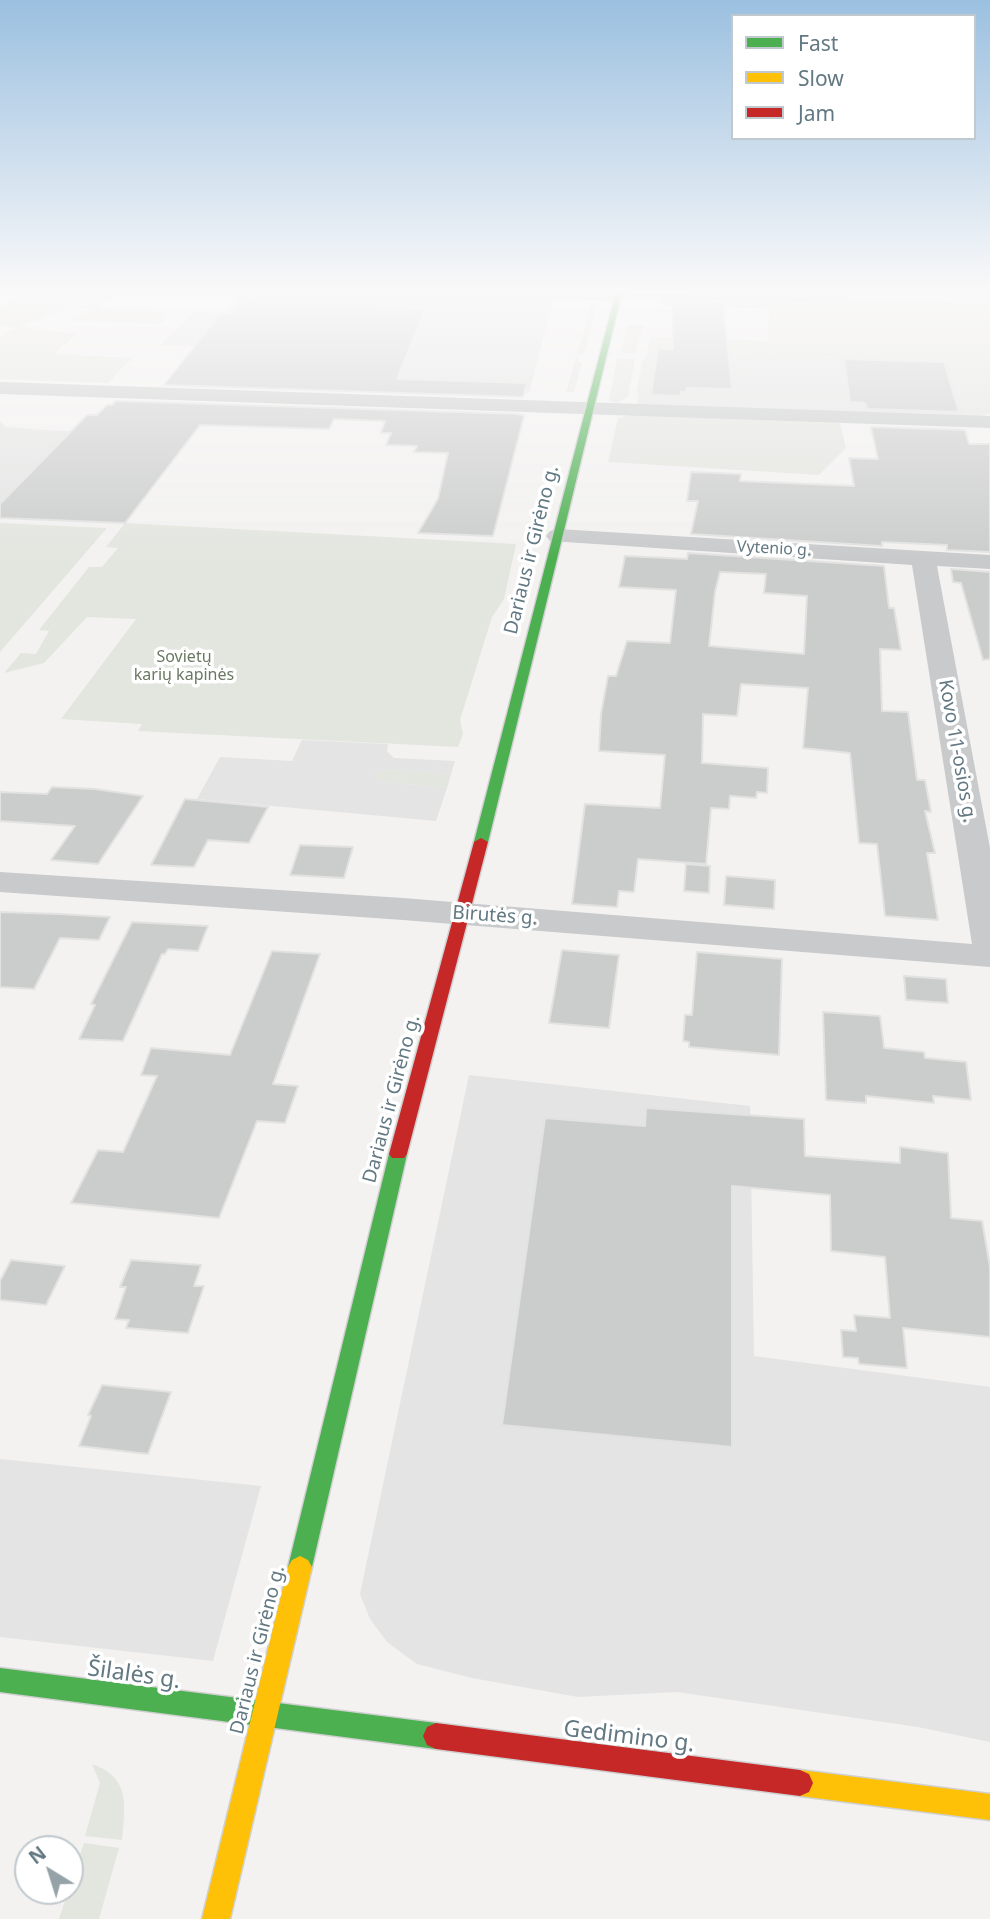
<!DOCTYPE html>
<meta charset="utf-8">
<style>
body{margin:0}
#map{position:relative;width:990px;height:1919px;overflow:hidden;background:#f3f2f1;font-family:"Noto Sans",sans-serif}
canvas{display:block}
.legend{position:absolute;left:731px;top:14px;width:245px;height:126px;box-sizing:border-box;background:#fff;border:2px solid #c0c9cd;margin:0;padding:9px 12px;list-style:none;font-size:21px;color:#627882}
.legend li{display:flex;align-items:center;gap:14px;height:35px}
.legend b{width:35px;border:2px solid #c0c9cd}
.north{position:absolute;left:14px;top:1835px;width:70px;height:70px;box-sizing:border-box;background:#fff;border:2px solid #c0c9cd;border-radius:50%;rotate:322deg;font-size:19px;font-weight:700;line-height:28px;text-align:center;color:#627882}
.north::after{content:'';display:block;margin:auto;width:24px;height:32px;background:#95a3a9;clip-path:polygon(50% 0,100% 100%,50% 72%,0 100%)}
</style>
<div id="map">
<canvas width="990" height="1919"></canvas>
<ul class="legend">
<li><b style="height:9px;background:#4caf50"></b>Fast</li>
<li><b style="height:9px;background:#ffc107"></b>Slow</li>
<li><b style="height:9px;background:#c62828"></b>Jam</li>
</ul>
<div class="north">N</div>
</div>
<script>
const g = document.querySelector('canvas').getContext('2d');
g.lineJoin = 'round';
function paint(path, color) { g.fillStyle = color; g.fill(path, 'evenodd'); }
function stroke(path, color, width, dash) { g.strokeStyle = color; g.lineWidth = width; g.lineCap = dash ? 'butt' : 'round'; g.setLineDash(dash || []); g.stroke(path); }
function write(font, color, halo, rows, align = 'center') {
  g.font = font + ' "Noto Sans",sans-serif'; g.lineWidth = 7; g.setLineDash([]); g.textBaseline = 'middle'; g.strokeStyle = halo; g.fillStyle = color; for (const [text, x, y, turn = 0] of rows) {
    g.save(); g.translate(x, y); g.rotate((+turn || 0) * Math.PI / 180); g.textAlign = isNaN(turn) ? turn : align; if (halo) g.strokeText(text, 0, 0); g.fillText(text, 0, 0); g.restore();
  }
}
paint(new Path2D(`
 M 244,292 L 403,292 L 554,296 L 529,393 L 251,385 L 275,348 L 160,345 L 194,312 L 225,313 Z
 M 662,295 L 769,298 L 770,309 L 661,305 Z
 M 647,351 L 949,362 L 967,418 L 635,414 Z
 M 0,421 L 5,427 L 44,430 L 192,435 L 125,523 L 0,518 Z
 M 302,740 L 388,744 L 387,751 L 394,758 L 455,761 L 451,774 L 387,770 L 374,774 L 384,782 L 447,788 L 436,821 L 197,799 L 220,757 L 292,761 Z
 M 469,1075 L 750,1106 L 754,1356 L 990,1387 L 990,1742 L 918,1727 L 677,1692 L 578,1697 L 472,1678 L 417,1664 L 387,1642 L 370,1619 L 360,1594 Z
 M 0,1459 L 261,1486 L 213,1661 L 0,1637 Z`), '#e3e4e3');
paint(new Path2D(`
 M 32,292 L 124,292 L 96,307 L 169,312 L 160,324 L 71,320 L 93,308 L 68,307 L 19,327 L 77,334 L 54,354 L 132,358 L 108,383 L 0,379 L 0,336 L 16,328 L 0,325 L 0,306 Z
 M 985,292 L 990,292 L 990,413 L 977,418 L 967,418 L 949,362 L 647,351 L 651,337 L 768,341 L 769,298 L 986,303 Z
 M 592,302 L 598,302 L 584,354 L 578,355 L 577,362 L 582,363 L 574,392 L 566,392 Z
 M 627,325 L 643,325 L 636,353 L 621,353 Z
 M 617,358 L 635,359 L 628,397 L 617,403 L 609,401 Z
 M 643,359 L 649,360 L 649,363 L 735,366 L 739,372 L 670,369 L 651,394 L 636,393 Z
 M 631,415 L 840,423 L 846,448 L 819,475 L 608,462 L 618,418 Z
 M 0,523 L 107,528 L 0,652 Z
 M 125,523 L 516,544 L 504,599 L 492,617 L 460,720 L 463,734 L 458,747 L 138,731 L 142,724 L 61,719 L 136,619 L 87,617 L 44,663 L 4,673 L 21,653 L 36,654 L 49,631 L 39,630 L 89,567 L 102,567 L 118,548 L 106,547 Z
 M 387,770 L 451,774 L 447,788 L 384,782 L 374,774 Z
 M 92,1764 C 131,1778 125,1805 122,1840 L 85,1836 L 100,1783 Z
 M 84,1843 L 119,1848 L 99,1919 L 59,1919 Z`), '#e3e5df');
const building = new Path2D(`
 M 672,301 L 723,302 L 732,389 L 687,388 L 686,392 L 681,392 L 680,396 L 651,395 L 658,349 L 673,349 Z
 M 244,302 L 425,309 L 397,379 L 527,383 L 523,397 L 164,385 L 221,313 L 233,314 Z
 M 844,359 L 944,362 L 959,412 L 867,409 L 865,403 L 850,402 Z
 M 116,401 L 518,414 L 524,416 L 493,536 L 418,533 L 438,499 L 448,453 L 414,452 L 417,446 L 386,445 L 391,433 L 381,433 L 385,421 L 334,419 L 329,429 L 200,425 L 125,523 L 0,518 L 0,504 L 87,415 L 97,415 L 107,405 L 112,405 Z
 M 871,427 L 965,430 L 969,444 L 990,444 L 990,552 L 947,550 L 947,545 L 882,542 L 882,546 L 691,534 L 698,501 L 687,501 L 691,472 L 741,474 L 740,481 L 854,486 L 849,458 L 878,459 Z
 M 688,553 L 884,566 L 889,608 L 894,608 L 901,650 L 880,649 L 882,711 L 908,712 L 917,780 L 925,780 L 931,812 L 925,811 L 935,853 L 927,853 L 938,920 L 885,916 L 877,844 L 859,843 L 850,753 L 803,748 L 808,688 L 741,684 L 737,716 L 703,714 L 702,763 L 768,768 L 767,793 L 757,792 L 756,798 L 730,796 L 729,809 L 711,808 L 706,864 L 638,859 L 634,892 L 619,891 L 617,907 L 572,904 L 585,804 L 660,808 L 665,755 L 599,751 L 601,714 L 608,676 L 616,676 L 627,641 L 670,643 L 676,590 L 619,587 L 625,556 L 687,559 ZM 720,572 L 766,574 L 764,593 L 807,596 L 804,654 L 709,646 L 715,592 Z
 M 951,569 L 990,572 L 990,659 L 983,660 L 961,583 L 953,582 Z
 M 52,787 L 95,789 L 143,796 L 98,864 L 51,860 L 75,826 L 0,821 L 0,792 L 47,794 Z
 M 185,799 L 268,807 L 249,843 L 208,840 L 194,867 L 151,865 Z
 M 300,845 L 353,847 L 344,878 L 290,875 Z
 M 686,864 L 710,866 L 709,893 L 684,891 Z
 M 726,876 L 775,880 L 774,909 L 724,905 Z
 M 0,912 L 60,914 L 110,917 L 99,940 L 60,938 L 34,989 L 0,987 Z
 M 132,922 L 208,926 L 198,951 L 168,949 L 165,954 L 162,954 L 123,1041 L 79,1039 L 95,1005 L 91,1004 Z
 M 562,950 L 619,955 L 609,1028 L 549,1023 Z
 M 272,951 L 320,954 L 273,1084 L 298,1086 L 285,1123 L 257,1121 L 219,1218 L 71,1203 L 98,1150 L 123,1152 L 157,1076 L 141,1075 L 151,1048 L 230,1055 Z
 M 697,952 L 782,959 L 779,1055 L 689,1047 L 689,1042 L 683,1041 L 685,1015 L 692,1015 Z
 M 904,976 L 946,979 L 948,1003 L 906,1000 Z
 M 823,1012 L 880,1016 L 884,1048 L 924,1052 L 925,1058 L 966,1062 L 971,1100 L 933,1096 L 934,1103 L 866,1096 L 866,1103 L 826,1100 Z
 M 646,1108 L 804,1119 L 805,1156 L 900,1163 L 900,1147 L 948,1153 L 951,1218 L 982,1221 L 990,1267 L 990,1337 L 903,1328 L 907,1368 L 859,1364 L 858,1358 L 843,1357 L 841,1330 L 856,1331 L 854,1315 L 890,1318 L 885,1257 L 831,1251 L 830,1195 L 732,1186 L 732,1447 L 502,1425 L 545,1118 L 645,1126 Z
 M 11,1260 L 65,1266 L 46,1305 L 0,1300 L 0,1281 Z
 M 131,1260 L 201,1265 L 194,1286 L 204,1286 L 188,1333 L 126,1328 L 129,1320 L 115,1319 L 126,1287 L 120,1287 Z
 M 102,1385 L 171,1392 L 148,1454 L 79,1446 L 91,1416 L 88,1415 Z`);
paint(building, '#cbcccc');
stroke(building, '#e2e2e1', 2);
const fast = new Path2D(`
 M 616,292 L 622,292 L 488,842 L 481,846 L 474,842 Z
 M 398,1148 L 404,1150 L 407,1154 L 312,1567 L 308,1574 L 300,1578 L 292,1574 L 288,1567 L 389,1154 L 392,1150 Z
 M 0,1668 L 436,1723 L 445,1727 L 449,1736 L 445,1745 L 436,1749 L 0,1692 Z`);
const slow = new Path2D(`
 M 300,1556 L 308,1560 L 312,1567 L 230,1919 L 202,1919 L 288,1567 L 292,1560 Z
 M 800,1770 L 990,1794 L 990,1820 L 800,1796 L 791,1792 L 787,1783 L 791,1774 Z`);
const jam = new Path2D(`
 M 481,838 L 488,842 L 407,1154 L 404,1158 L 392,1158 L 389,1154 L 474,842 Z
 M 436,1723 L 800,1770 L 809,1774 L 813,1783 L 809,1792 L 800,1796 L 436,1749 L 427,1745 L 423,1736 L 427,1727 Z`);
stroke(fast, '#d0d0d1', 3);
stroke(slow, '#d0d0d1', 3);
stroke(jam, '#d0d0d1', 3);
paint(new Path2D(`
 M 490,292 L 834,293 L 850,292 L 846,301 L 840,303 L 625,297 L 618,301 L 498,297 Z
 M 0,382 L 990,416 L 990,428 L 0,394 Z
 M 558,529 L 990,555 L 990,569 L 937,566 L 990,848 L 990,967 L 403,920 L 0,892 L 0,872 L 403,898 L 972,944 L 912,565 L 550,541 L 546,536 L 550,531 Z`), '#c8cacb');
paint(fast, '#4caf50');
paint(slow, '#ffc107');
paint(jam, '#c62828');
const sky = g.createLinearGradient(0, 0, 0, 560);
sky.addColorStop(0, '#9bc0e0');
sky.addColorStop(0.52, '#faf9f9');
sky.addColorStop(1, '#faf9f900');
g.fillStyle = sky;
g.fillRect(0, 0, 990, 560);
write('16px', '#627882', '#fff', [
 ["Vytenio g.",774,549,3]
]);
write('16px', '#697961', '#fff', [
 ["Sovietų",184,657],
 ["karių kapinės",184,675]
]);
write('19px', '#627882', '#fff', [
 ["Dariaus ir Girėno g.",532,550,-76],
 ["Kovo 11-osios g.",957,751,80],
 ["Birutės g.",495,916,4],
 ["Dariaus ir Girėno g.",392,1099,-75],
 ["Dariaus ir Girėno g.",258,1650,-76]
]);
write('23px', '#627882', '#fff', [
 ["Šilalės g.",134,1675,8],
 ["Gedimino g.",629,1737,7]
]);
</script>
